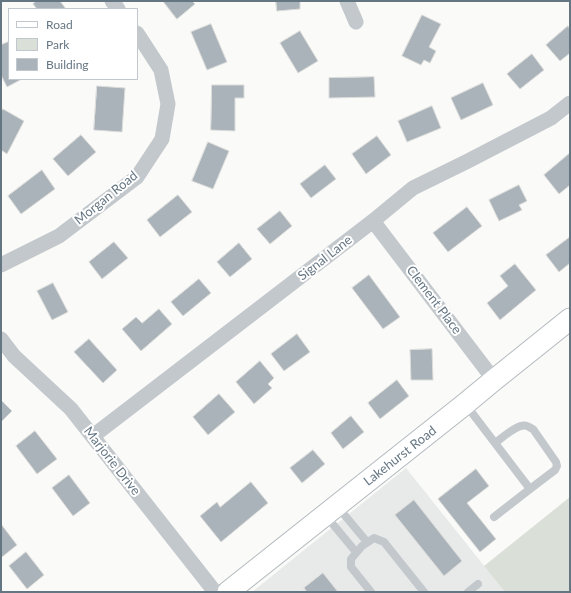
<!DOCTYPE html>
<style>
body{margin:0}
#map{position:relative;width:571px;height:593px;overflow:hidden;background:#fafaf8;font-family:Lato,sans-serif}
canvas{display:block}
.frame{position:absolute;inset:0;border:2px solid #657683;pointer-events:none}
.legend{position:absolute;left:8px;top:8px;width:130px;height:72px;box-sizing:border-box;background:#fff;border:1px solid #c1c8cd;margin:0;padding:5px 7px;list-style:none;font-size:12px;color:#657683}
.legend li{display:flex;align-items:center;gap:8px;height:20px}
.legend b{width:20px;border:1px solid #c1c8cd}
</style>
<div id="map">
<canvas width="571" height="593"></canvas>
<div class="frame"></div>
<ul class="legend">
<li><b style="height:5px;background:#fff"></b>Road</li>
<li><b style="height:11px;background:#dadfd7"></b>Park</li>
<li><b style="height:11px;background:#aab3b9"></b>Building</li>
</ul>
</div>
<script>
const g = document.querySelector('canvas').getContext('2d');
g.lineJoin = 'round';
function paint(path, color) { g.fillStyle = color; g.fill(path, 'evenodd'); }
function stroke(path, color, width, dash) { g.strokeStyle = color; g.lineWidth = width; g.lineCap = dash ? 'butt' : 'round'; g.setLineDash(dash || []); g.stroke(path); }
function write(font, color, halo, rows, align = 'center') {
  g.font = font + ' Lato,sans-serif'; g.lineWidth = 4; g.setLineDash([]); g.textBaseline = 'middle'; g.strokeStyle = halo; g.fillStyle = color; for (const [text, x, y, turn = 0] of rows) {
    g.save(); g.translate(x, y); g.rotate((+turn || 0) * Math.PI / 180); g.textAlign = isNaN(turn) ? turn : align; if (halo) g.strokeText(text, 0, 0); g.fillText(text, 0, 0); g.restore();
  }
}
paint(new Path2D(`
 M 406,468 L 505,592 L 252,592 Z`), '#e8e9e9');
paint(new Path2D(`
 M 570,497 L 570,592 L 505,592 L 484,566 Z`), '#dadfd7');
const building = new Path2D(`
 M 36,1 L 60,1 L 66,9 L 37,9 L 33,4 Z
 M 163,1 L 192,1 L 195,4 L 177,19 Z
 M 276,1 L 300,1 L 300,9 L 277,11 Z
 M 422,15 L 441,24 L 429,47 L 436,51 L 430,63 L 424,60 L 421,65 L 402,56 Z
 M 211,24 L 227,62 L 207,70 L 191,32 Z
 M 568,26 L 570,29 L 570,53 L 560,61 L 546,45 Z
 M 300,31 L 318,61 L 298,73 L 280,43 Z
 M 8,42 L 9,43 L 9,79 L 22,79 L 7,87 L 1,75 L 1,45 Z
 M 532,54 L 544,70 L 520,89 L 507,74 Z
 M 374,77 L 375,97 L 329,98 L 329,78 Z
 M 483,83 L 493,105 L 461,120 L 451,98 Z
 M 212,85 L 244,85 L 244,98 L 235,98 L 235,131 L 211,130 Z
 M 97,86 L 125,88 L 122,132 L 94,130 Z
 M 432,106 L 441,128 L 407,142 L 398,121 Z
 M 3,109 L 24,121 L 7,154 L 1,150 L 1,112 Z
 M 81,135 L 96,152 L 68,176 L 53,159 Z
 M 377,136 L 391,155 L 366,174 L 352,154 Z
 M 208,142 L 229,151 L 213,189 L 192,181 Z
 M 570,153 L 570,185 L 559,194 L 544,175 Z
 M 325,165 L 336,179 L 311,198 L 300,184 Z
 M 42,170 L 55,189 L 21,214 L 8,196 Z
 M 519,185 L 527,201 L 519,205 L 522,210 L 499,221 L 489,200 Z
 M 178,195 L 192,212 L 160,237 L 147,220 Z
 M 467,207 L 482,226 L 448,252 L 433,233 Z
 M 280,211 L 292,226 L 270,244 L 257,229 Z
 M 570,237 L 570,263 L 559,272 L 546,255 Z
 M 114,242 L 128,258 L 102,279 L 89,262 Z
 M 239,243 L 252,259 L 230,277 L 217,262 Z
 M 515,264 L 536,290 L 500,320 L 487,303 L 508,286 L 500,276 Z
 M 369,275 L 400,317 L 383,329 L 352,288 Z
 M 199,279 L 211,293 L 183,316 L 171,302 Z
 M 53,283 L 68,312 L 52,320 L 37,291 Z
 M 159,309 L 172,324 L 141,351 L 122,329 L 136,317 L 142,323 Z
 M 297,334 L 310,352 L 284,371 L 271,354 Z
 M 89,339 L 117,370 L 103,383 L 74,352 Z
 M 432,349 L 433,380 L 411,380 L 410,350 Z
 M 260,361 L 274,378 L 268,384 L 272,388 L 254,404 L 236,382 Z
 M 397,380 L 409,396 L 380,419 L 368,403 Z
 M 219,394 L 235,412 L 208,435 L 193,417 Z
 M 1,400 L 12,411 L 1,422 Z
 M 351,416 L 364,432 L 343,449 L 331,433 Z
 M 35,431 L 57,459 L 37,474 L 16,446 Z
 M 313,450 L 325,464 L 302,483 L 290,468 Z
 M 476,469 L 489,486 L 467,503 L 496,539 L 480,552 L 438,499 Z
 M 69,475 L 90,503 L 73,516 L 52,488 Z
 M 251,482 L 268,503 L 221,542 L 200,516 L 217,502 L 220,507 Z
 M 414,500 L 462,561 L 444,576 L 395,515 Z
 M 1,524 L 17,545 L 2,557 L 1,555 Z
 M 26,552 L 44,575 L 27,589 L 9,566 Z
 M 323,573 L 338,592 L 307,592 L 304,588 Z`);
paint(building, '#aab3b9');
stroke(building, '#dcdcda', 1);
const secondary = new Path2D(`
 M 228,592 L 465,404 L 494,380 L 570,319`);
stroke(secondary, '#b3babf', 23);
stroke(new Path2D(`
 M 466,405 L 530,489 L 555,470 L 557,466 L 556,462 L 533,429 C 532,429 528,426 527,426 C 518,423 502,438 495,443
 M 337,506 L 367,542
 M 326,516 L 356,552
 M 494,517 L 530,489
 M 371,592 L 351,567 L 351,559 L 362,546 L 374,538 L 384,542 L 424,592
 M 468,592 L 478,584`), '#c3c8cc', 8);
stroke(new Path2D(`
 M 112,1 L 118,9
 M 347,1 L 356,22
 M 373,221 L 494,380
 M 1,265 L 59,236 L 137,177 L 162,139 L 168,104 L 161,70 L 137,33
 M 1,339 L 14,356 L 71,409 L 215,592
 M 93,436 L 373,221 L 413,188 L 466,162 L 551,118 L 570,103`), '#c3c8cc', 15);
stroke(secondary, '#fff', 21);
write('13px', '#657683', '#fff', [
 ["Morgan Road",106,198,-39],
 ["Signal Lane",325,258,-38],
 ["Clement Place",434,300,53],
 ["Lakehurst Road",400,456,-38],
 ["Marjorie Drive",112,461,52]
]);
</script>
